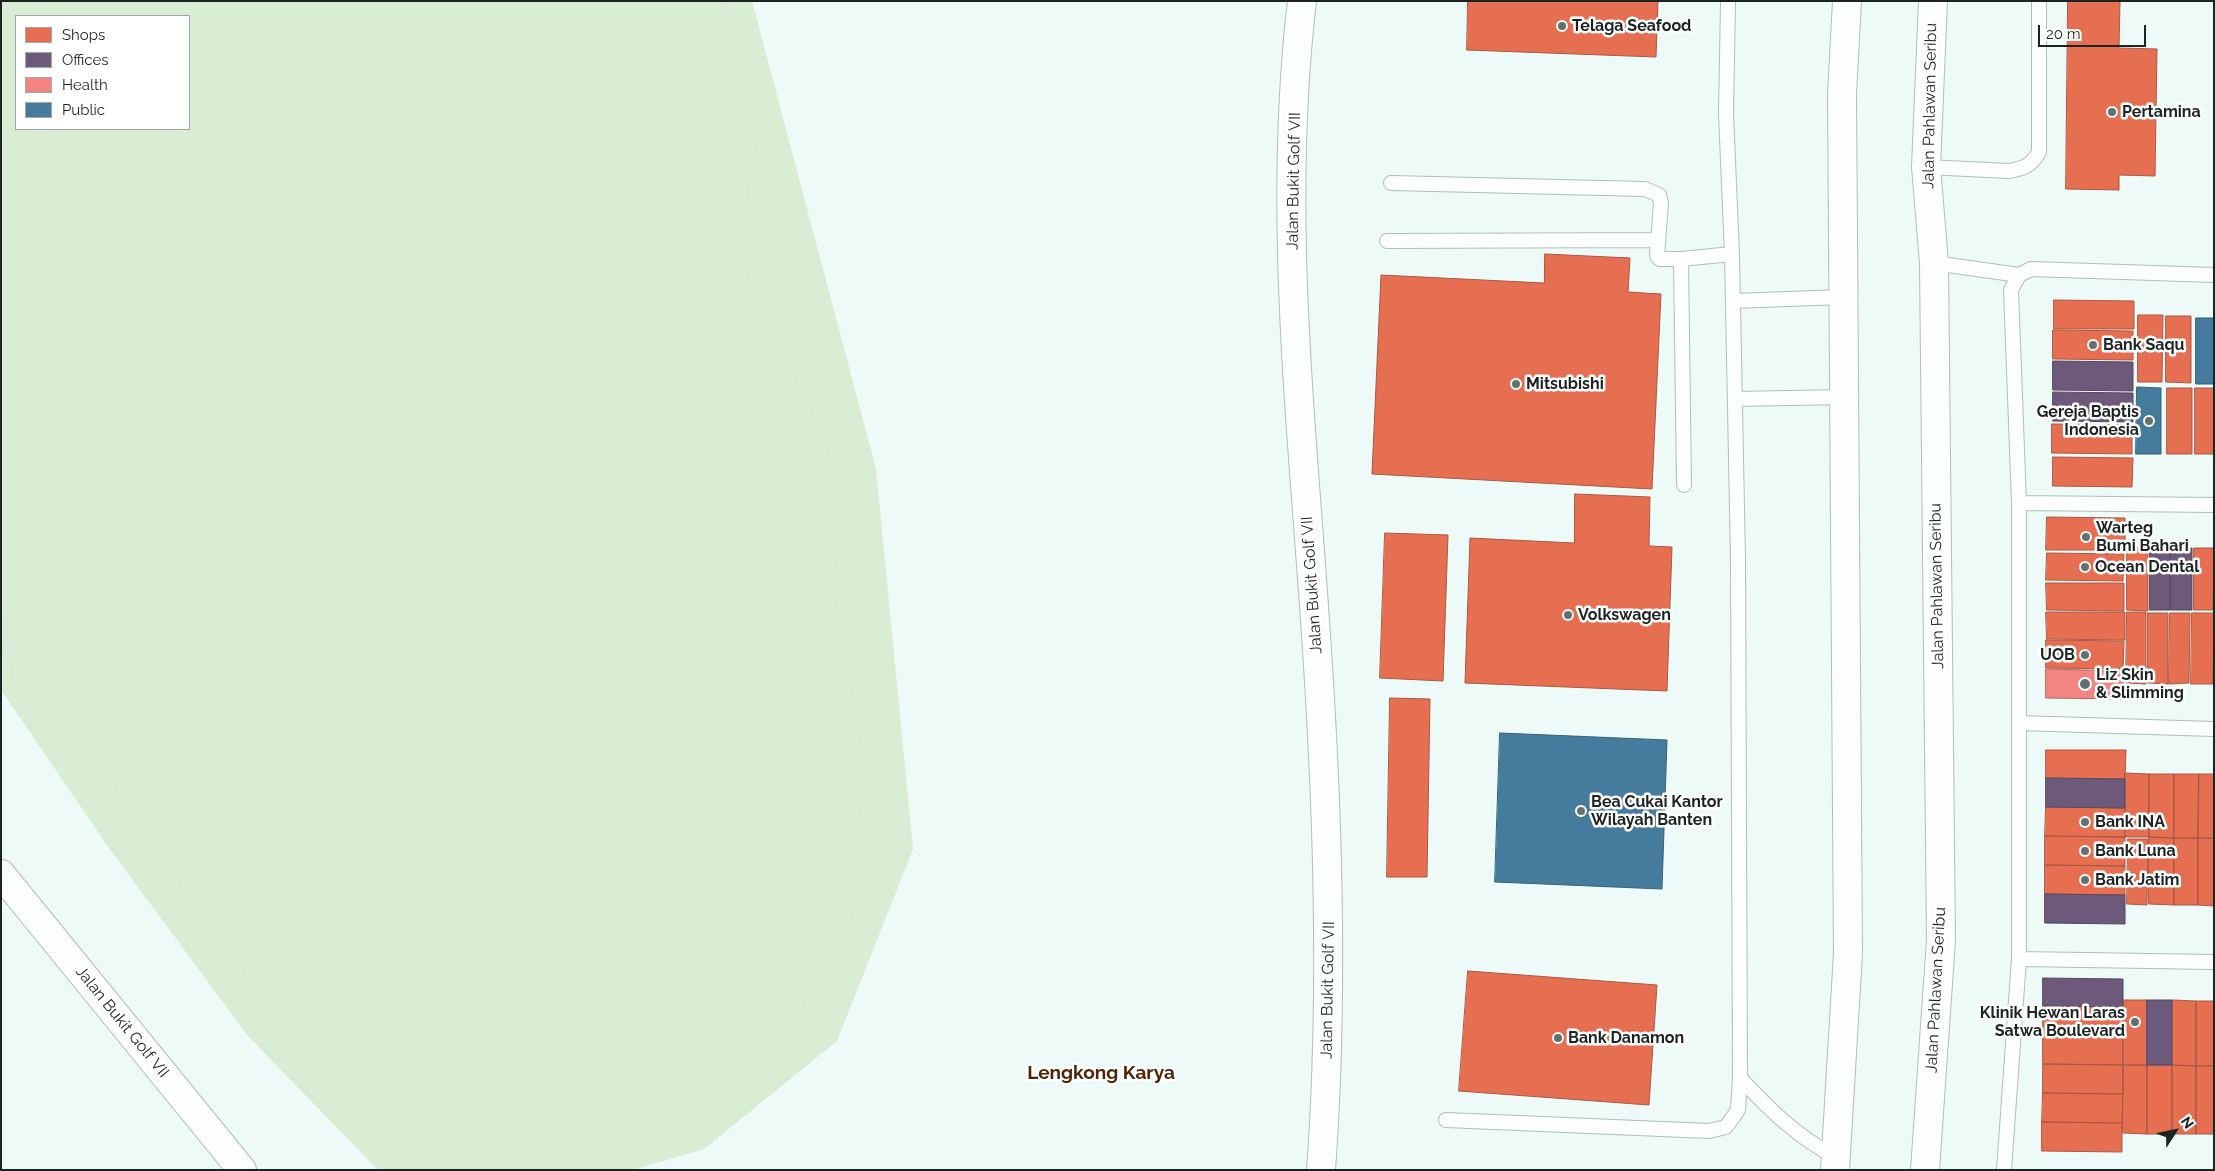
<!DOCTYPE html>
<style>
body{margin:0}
#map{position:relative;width:2215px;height:1171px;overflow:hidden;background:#edfaf8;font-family:Raleway,sans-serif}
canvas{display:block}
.frame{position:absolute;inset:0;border:2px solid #1c2423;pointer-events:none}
.legend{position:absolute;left:15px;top:15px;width:175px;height:115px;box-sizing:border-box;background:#fff;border:1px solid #a4a7a7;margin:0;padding:6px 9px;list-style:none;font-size:15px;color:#1c2423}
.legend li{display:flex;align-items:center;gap:10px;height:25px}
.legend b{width:25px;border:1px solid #a4a7a7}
.north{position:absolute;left:2150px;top:1106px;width:50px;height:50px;-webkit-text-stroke:4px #fff;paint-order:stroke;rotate:55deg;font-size:14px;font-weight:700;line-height:20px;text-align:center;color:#1c2423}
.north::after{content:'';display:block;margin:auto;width:18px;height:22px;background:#1c2423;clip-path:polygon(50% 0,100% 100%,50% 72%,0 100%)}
.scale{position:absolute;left:2038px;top:25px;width:108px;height:22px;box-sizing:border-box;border:2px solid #1c2423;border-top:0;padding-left:6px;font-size:15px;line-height:18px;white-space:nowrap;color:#1c2423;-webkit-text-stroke:4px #fff;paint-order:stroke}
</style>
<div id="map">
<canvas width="2215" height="1171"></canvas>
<div class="frame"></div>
<ul class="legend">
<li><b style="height:14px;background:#e76f51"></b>Shops</li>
<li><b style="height:14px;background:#6d597a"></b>Offices</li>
<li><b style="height:14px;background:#f28482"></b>Health</li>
<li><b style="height:14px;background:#457b9d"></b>Public</li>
</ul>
<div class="north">N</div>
<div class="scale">20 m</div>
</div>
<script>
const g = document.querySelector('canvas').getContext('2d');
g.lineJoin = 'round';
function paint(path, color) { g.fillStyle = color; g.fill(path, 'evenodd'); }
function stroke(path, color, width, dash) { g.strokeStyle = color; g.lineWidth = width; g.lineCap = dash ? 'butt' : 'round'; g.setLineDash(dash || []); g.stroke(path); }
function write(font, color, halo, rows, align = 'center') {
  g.font = font + ' Raleway,sans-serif'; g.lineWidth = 5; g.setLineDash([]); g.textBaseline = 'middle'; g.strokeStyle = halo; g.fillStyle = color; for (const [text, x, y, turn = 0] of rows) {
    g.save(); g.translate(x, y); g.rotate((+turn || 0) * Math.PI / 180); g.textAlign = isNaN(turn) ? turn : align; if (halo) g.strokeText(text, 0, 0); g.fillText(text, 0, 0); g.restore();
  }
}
paint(new Path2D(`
 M 1,1 L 752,1 L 876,469 L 913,849 L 837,1041 L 704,1149 L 633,1170 L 378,1170 L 248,1036 L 109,848 L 1,690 ZM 16,16 L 189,16 L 189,129 L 16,129 Z`), '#d9ecd4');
const shops = new Path2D(`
 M 1468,1 L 1658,1 L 1656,57 L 1467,50 Z
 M 2068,1 L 2120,1 L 2119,48 L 2157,49 L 2155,176 L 2119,175 L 2119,190 L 2066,189 Z
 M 1545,254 L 1630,258 L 1628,292 L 1661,294 L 1652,489 L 1372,474 L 1381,275 L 1544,283 Z
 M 2054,300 L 2134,301 L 2134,329 L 2054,329 Z
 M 2138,315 L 2163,315 L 2162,382 L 2138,382 Z
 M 2166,316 L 2191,316 L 2191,383 L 2166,382 Z
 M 2053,330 L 2133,331 L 2133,360 L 2053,359 Z
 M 2167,388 L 2192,388 L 2192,454 L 2167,454 Z
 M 2195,388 L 2214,388 L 2214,454 L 2195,454 Z
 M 2052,424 L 2132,425 L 2132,454 L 2052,453 Z
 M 2053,457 L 2133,458 L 2132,487 L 2053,486 Z
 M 1575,494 L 1650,497 L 1649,546 L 1672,547 L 1667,691 L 1465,683 L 1470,538 L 1574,543 Z
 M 2047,517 L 2125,518 L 2125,550 L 2046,550 Z
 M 1385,533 L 1448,535 L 1443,681 L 1380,678 Z
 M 2127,547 L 2148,548 L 2148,611 L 2127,610 Z
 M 2194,548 L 2214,548 L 2213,610 L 2194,610 Z
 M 2047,553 L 2124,554 L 2123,581 L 2046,580 Z
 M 2046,583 L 2124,583 L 2124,611 L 2047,610 Z
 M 2046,612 L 2125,612 L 2125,640 L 2047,639 Z
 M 2127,612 L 2146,612 L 2146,684 L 2126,683 Z
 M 2148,613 L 2168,613 L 2168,684 L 2148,683 Z
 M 2170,613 L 2190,613 L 2189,683 L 2169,684 Z
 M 2192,613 L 2214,613 L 2213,684 L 2191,684 Z
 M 2046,640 L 2124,641 L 2123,669 L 2046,668 Z
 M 1390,698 L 1430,699 L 1427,877 L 1387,877 Z
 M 2046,750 L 2126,750 L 2125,779 L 2046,778 Z
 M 2125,773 L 2149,774 L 2149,837 L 2125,837 Z
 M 2149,774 L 2174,774 L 2174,838 L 2149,837 Z
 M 2174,774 L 2199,774 L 2198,838 L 2174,838 Z
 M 2199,774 L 2214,774 L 2214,838 L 2198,838 Z
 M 2046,807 L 2125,808 L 2125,837 L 2045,836 Z
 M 2045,836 L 2125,837 L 2125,866 L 2045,865 Z
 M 2149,837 L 2174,838 L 2174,905 L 2149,904 Z
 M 2174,838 L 2198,838 L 2198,905 L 2174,905 Z
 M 2198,838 L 2214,838 L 2214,906 L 2198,905 Z
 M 2128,839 L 2148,839 L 2147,905 L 2127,904 Z
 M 2045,865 L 2125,866 L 2125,895 L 2045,894 Z
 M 1468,971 L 1657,985 L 1649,1105 L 1459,1091 Z
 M 2123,1000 L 2147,1000 L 2147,1065 L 2123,1065 Z
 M 2172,1000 L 2196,1001 L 2196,1066 L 2172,1065 Z
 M 2196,1001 L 2214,1001 L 2214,1066 L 2196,1066 Z
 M 2043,1006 L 2123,1007 L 2123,1036 L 2043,1035 Z
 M 2043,1035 L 2123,1036 L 2123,1065 L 2043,1064 Z
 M 2043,1064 L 2123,1065 L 2123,1094 L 2043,1093 Z
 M 2123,1065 L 2147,1065 L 2147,1134 L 2123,1133 Z
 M 2147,1065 L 2172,1065 L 2172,1134 L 2147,1134 Z
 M 2172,1065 L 2196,1066 L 2196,1134 L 2172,1134 Z
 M 2196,1066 L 2214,1066 L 2214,1134 L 2196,1134 Z
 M 2043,1093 L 2123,1094 L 2122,1123 L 2042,1122 Z
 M 2042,1122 L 2122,1123 L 2122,1152 L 2042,1151 Z`);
paint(shops, '#e76f51');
stroke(shops, '#aa5843', 1);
const offices = new Path2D(`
 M 2053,361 L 2133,362 L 2133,391 L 2053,390 Z
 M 2053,392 L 2133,393 L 2133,422 L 2053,421 Z
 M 2150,548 L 2170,548 L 2170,610 L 2150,610 Z
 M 2171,548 L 2192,548 L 2192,610 L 2171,610 Z
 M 2046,778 L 2125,779 L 2125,808 L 2046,807 Z
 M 2045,894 L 2125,895 L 2125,924 L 2045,923 Z
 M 2043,978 L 2123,979 L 2123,1007 L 2043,1006 Z
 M 2147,1000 L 2172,1000 L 2172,1065 L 2147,1065 Z`);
paint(offices, '#6d597a');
stroke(offices, '#554960', 1);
const health = new Path2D(`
 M 2046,669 L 2123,671 L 2123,699 L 2046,698 Z`);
paint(health, '#f28482');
stroke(health, '#b26766', 1);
const public = new Path2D(`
 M 2196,318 L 2214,318 L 2214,384 L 2196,384 Z
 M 2137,387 L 2161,388 L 2161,454 L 2136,454 Z
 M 1500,733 L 1667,740 L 1662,889 L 1495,882 Z`);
paint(public, '#457b9d');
stroke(public, '#396178', 1);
const lane = new Path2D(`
 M 1926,167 L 2009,171 C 2025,168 2031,166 2039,152 L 2039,1
 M 1391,183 L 1645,189 L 1659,195 L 1661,203 L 1657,256 L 1660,259 L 1681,259 L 1732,254
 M 1387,241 L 1658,240
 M 1681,259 L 1684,485
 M 1934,263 L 2019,275
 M 1733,301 L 1843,297
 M 1735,399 L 1844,397
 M 2019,503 L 2214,505
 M 2019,723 L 2214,729
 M 2019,959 L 2214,962
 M 1740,1078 C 1769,1109 1798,1138 1836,1157
 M 1446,1120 L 1709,1131 L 1726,1127 L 1738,1110 L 1740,1078 L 1738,560 L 1732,254 L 1726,114 L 1728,1
 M 2004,1170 L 2019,959 L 2019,503 L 2011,290 L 2019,275 L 2031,269 L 2214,275`);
const street = new Path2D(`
 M 1302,1 C 1275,228 1306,456 1319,682 C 1329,844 1333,1007 1321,1170
 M 1,874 L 242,1170`);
const primary = new Path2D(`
 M 1835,1170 L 1848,953 L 1842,94 L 1847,1
 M 1925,1170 L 1941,940 L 1934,263 L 1926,167 L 1933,1`);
stroke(lane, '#b3bdbc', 16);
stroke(street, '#b3bdbc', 30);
stroke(primary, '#b3bdbc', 30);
stroke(new Path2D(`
 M 1,614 L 16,691 L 42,721 L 111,780 L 163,860 L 286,1031 L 350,1111 L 412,1170
 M 539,1170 L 682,1125 L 768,1072 L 853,914 L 862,760 L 837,604 L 829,456 L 825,442 L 746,271 L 741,240 L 762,103 L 722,1`), '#dde0e0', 3, [1, 4]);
stroke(lane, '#fcfefe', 14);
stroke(street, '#fcfefe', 28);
stroke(primary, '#fcfefe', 28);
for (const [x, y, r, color] of [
 [1562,26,5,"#656f6e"],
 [2112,112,5,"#656f6e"],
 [2093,345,5,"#656f6e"],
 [1516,384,5,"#656f6e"],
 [2149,421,5,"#656f6e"],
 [2086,537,5,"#656f6e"],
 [2085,567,5,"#656f6e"],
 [1568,615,5,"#656f6e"],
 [2085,655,5,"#656f6e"],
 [2085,684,6,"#656f6e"],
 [1581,811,5,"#656f6e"],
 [2085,822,5,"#656f6e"],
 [2085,851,5,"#656f6e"],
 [2085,880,5,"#656f6e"],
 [2135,1022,5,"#656f6e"],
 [1558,1038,5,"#656f6e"]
]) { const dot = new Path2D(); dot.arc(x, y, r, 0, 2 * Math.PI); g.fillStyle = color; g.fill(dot); stroke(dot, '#fff', 2); }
write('bold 16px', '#1c2423', '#fff', [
 ["Telaga Seafood",1572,26],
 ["Pertamina",2122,112],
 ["Bank Saqu",2103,345],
 ["Mitsubishi",1526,384],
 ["Gereja Baptis",2139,412,"right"],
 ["Indonesia",2139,430,"right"],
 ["Warteg",2096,528],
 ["Bumi Bahari",2096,546],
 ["Ocean Dental",2095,567],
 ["Volkswagen",1578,615],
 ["UOB",2075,655,"right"],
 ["Liz Skin",2096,675],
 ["& Slimming",2096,693],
 ["Bea Cukai Kantor",1591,802],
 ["Wilayah Banten",1591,820],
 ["Bank INA",2095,822],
 ["Bank Luna",2095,851],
 ["Bank Jatim",2095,880],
 ["Klinik Hewan Laras",2125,1013,"right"],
 ["Satwa Boulevard",2125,1031,"right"],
 ["Bank Danamon",1568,1038]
], 'left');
write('16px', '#1c2423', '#fff', [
 ["Jalan Pahlawan Seribu",1930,106,-89],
 ["Jalan Bukit Golf VII",1294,181,-89],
 ["Jalan Bukit Golf VII",1312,585,-94],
 ["Jalan Pahlawan Seribu",1937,586,-91],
 ["Jalan Bukit Golf VII",1328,990,-89],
 ["Jalan Pahlawan Seribu",1936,990,-87],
 ["Jalan Bukit Golf VII",122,1022,51]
]);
write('bold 19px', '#522405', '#fff', [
 ["Lengkong Karya",1101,1073]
]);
</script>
